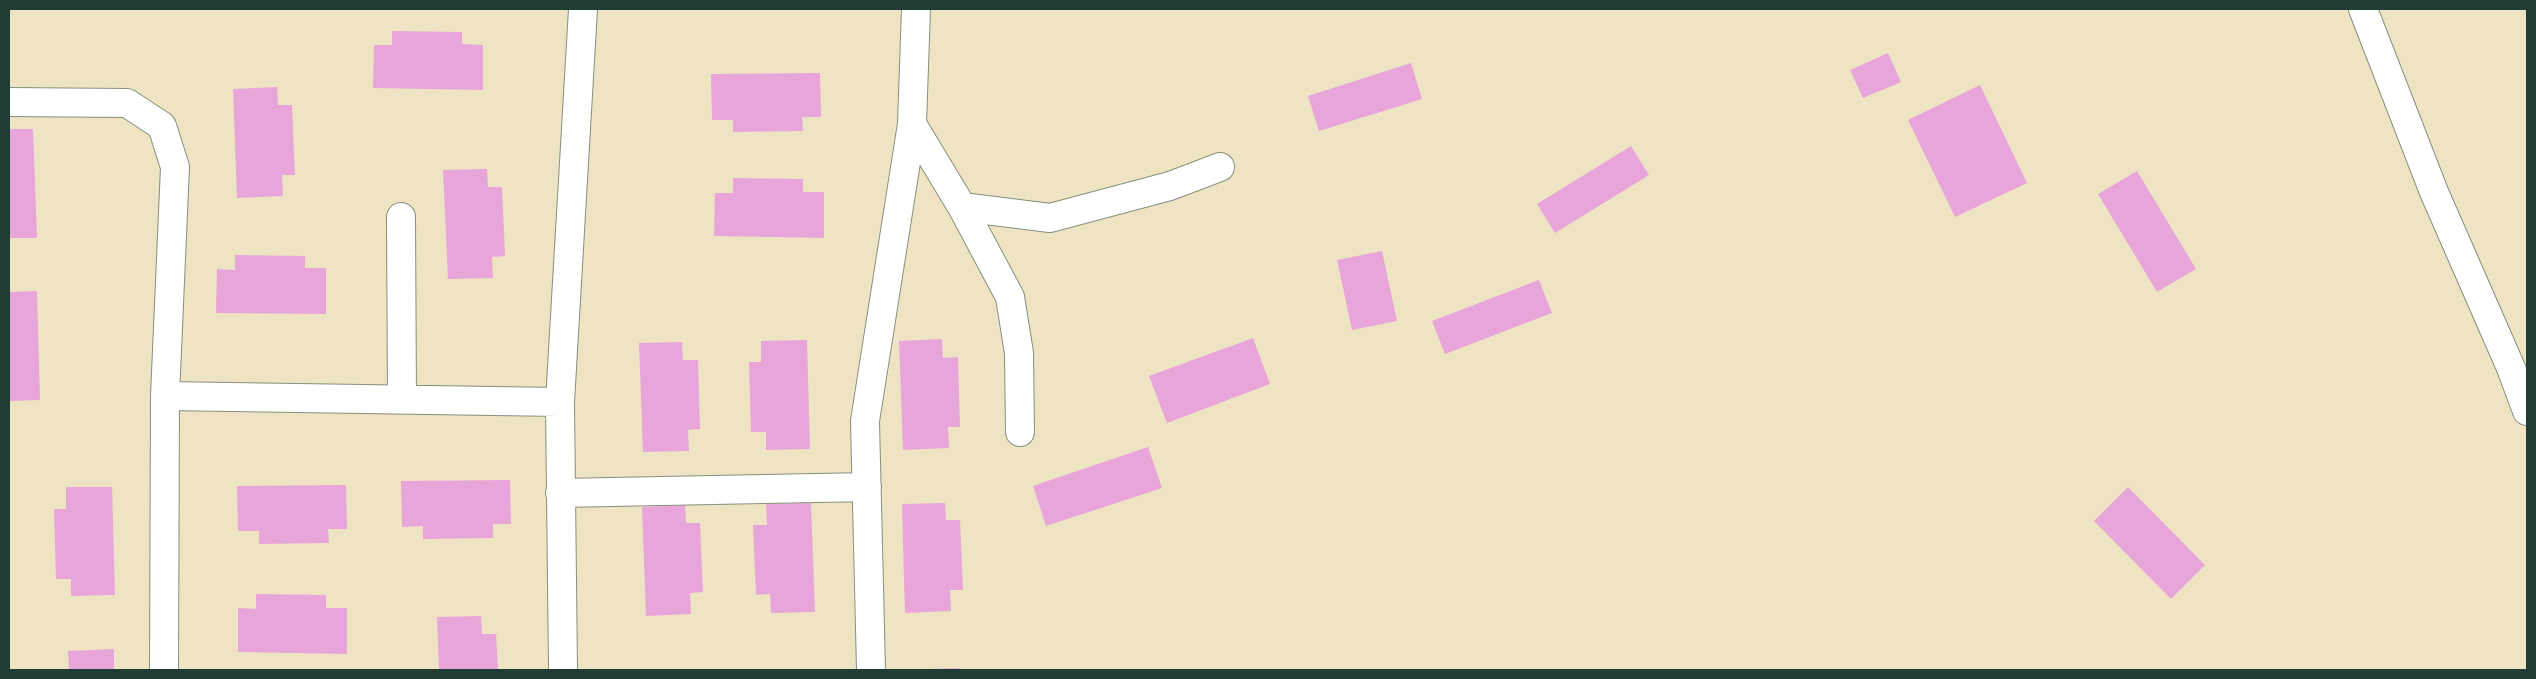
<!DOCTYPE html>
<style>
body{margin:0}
#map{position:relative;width:2536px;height:679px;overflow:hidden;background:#eee4c4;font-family:Itim,sans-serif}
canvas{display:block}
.frame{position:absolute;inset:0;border:10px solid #1f3d34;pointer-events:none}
</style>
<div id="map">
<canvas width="2536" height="679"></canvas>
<div class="frame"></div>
</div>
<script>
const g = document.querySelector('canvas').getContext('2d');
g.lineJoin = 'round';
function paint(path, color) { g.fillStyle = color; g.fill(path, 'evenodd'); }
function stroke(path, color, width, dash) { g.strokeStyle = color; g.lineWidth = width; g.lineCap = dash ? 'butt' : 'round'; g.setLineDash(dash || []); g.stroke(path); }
paint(new Path2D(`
 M 392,31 L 462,32 L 462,44 L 483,45 L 483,90 L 373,88 L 374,45 L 392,45 Z
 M 1888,53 L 1901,82 L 1863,98 L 1850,70 Z
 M 1411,63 L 1422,99 L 1319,131 L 1308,96 Z
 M 820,73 L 821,117 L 802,117 L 803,131 L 733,132 L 733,120 L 712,120 L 711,74 Z
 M 1980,85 L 2027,183 L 1955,217 L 1908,120 Z
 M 277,87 L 278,105 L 292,105 L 295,175 L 282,175 L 283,196 L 237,198 L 233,89 Z
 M 9,129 L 33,129 L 37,238 L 9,238 Z
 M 1631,146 L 1649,175 L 1555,233 L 1537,204 Z
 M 487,169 L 488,187 L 502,187 L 505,256 L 492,257 L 493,278 L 448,279 L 443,170 Z
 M 2137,171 L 2196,269 L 2157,292 L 2098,194 Z
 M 733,178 L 803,179 L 803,192 L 824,192 L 824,238 L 714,236 L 715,193 L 733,193 Z
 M 1382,251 L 1397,321 L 1352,330 L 1337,260 Z
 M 235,255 L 305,256 L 305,268 L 326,268 L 326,314 L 216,313 L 217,269 L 235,270 Z
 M 1539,280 L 1552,313 L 1445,354 L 1432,321 Z
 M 37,291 L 40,400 L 9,401 L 9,292 Z
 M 1253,338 L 1270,384 L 1167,423 L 1149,376 Z
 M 942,339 L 943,358 L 958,357 L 960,427 L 948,427 L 949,448 L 903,450 L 899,341 Z
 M 807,340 L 810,449 L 766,450 L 766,432 L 751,432 L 749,362 L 761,362 L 761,341 Z
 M 682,342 L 683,360 L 698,360 L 700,429 L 688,430 L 689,451 L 643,452 L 639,343 Z
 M 1148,447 L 1162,488 L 1046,526 L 1033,486 Z
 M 510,480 L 511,524 L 493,524 L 493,538 L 423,539 L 423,526 L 402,527 L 401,481 Z
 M 346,485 L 347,529 L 328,529 L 329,543 L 259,544 L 259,531 L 238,531 L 237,486 Z
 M 66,487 L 112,487 L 115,595 L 71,596 L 71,579 L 56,579 L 54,509 L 66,509 Z
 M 2128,487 L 2205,565 L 2171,599 L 2094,521 Z
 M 811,503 L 815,612 L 771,613 L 770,594 L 756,595 L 753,525 L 767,525 L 766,504 Z
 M 945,503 L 946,520 L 960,520 L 963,590 L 950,590 L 951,611 L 905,613 L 902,504 Z
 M 685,505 L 686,523 L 700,523 L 703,592 L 690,593 L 691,614 L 646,616 L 642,507 Z
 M 256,594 L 326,595 L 326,608 L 347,608 L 347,654 L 238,652 L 238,608 L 256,609 Z
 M 481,616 L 482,634 L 496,634 L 498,670 L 439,670 L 437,617 Z
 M 114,649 L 114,670 L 69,670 L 68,651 Z
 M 960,668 L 960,670 L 931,670 L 931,669 Z`), '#e8a5da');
const minor = new Path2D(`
 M 2363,9 L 2434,192 L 2511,368 L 2527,411
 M 9,102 L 127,103 L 162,126 L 175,167 L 165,396 L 164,670
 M 912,124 L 962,207 L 1010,297 L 1019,353 L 1020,432
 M 962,207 L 1050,218 L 1170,186 L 1220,167
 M 401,217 L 402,400
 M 165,396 L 560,402
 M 560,493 L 867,487
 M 563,670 L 560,402 L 583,9
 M 871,670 L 865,421 L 912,124 L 916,9`);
stroke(minor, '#86907c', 30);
stroke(minor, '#fff', 28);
</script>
